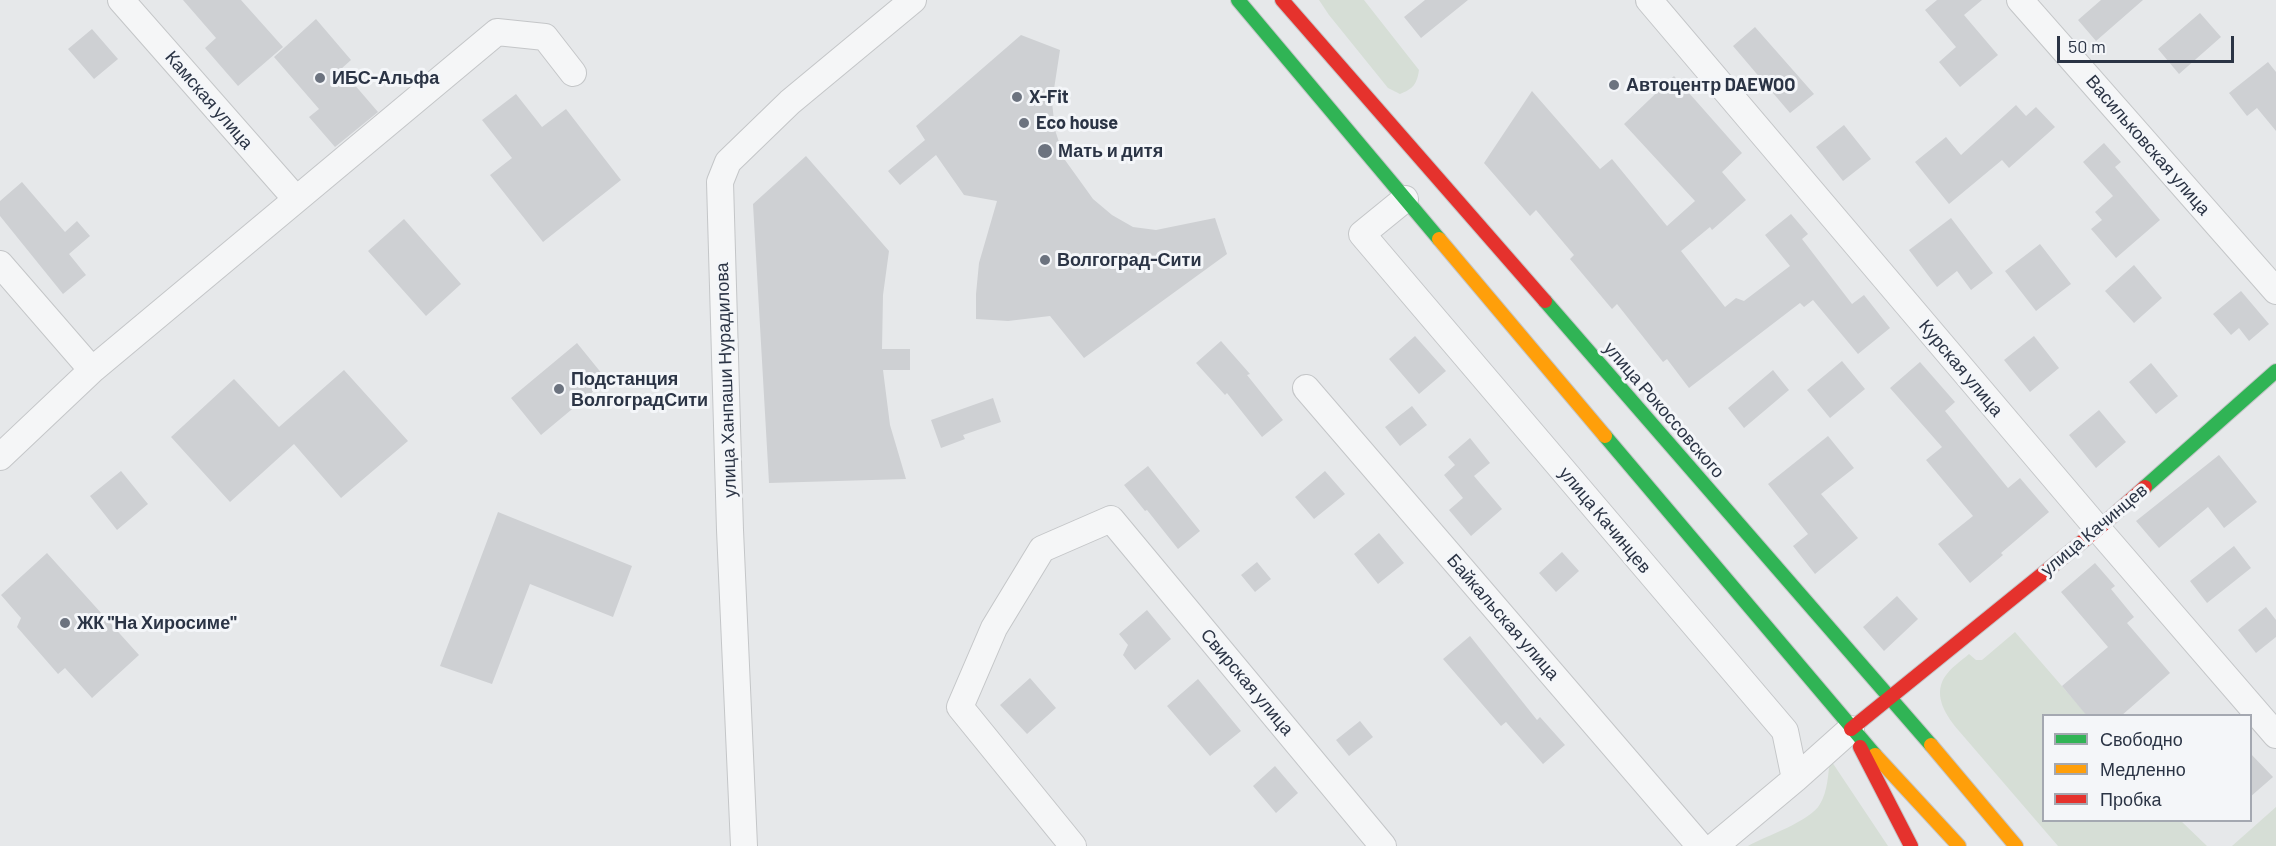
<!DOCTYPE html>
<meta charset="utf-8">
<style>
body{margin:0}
#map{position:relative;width:2276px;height:846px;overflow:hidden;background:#e6e8ea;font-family:Barlow,sans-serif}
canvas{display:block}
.legend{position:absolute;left:2042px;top:714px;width:210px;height:108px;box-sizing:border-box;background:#f4f6f9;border:2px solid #a4a8b1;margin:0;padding:8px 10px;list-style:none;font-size:18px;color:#2b3445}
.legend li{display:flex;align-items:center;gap:12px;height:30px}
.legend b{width:30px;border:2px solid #a4a8b1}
.scale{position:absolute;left:2057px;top:36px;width:177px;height:27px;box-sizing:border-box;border:3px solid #2b3445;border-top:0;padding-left:8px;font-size:18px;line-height:21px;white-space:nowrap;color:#2b3445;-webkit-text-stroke:4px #f4f6f9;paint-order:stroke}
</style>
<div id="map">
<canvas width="2276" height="846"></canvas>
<ul class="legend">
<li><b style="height:8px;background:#30b455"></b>Свободно</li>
<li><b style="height:8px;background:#ff9f0a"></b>Медленно</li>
<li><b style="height:8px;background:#e5322d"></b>Пробка</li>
</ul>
<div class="scale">50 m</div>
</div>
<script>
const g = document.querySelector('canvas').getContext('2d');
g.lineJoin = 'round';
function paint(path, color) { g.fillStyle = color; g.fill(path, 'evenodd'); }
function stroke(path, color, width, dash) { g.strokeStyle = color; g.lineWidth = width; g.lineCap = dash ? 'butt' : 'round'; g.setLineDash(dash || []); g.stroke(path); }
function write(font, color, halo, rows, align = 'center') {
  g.font = font + ' Barlow,sans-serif'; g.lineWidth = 6; g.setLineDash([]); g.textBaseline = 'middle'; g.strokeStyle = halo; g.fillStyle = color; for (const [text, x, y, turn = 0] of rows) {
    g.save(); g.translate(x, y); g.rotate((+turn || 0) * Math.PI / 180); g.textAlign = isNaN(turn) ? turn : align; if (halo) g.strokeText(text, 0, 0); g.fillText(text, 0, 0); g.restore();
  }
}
paint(new Path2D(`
 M 1319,0 L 1364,0 L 1419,70 C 1417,84 1413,89 1400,94 L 1388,88 L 1329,15 Z
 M 2015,632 L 2087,715 L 2044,716 L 2044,820 L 2181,821 L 2207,846 L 2058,846 L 1959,731 C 1947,717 1933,697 1944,678 C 1950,668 1961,661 1969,654 L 1976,660 L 1982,660 Z
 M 1830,759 L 1888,846 L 1748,846 C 1766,836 1811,821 1820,804 C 1828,791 1828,774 1830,759 Z
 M 2276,807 L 2276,846 L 2232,846 Z`), '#d6ded6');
paint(new Path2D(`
 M 183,0 L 241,0 L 283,47 L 238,86 L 205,48 L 216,38 Z
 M 1425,0 L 1468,0 L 1421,38 L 1404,17 Z
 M 1937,0 L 1982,0 L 1964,15 L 1998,55 L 1960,87 L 1939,62 L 1956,47 L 1925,10 Z
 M 2101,0 L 2143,0 L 2096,41 L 2078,20 Z
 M 2200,13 L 2221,37 L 2179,74 L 2158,49 Z
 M 316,19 L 351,60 L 341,69 L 378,112 L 335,147 L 309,117 L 319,109 L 274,57 Z
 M 1755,27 L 1814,94 L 1790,113 L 1733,46 Z
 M 92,29 L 118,59 L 94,79 L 68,49 Z
 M 1021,35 L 1060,50 L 1052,102 L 1055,130 L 1065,160 L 1093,199 L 1112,215 L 1133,227 L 1156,230 L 1215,218 L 1227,254 L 1084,358 L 1050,316 L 1008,321 L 976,319 L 976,294 L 979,263 L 997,201 L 964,195 L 936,155 L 900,185 L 888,171 L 925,140 L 916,126 Z
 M 2268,62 L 2276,72 L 2276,131 L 2257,108 L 2247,116 L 2229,93 Z
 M 1674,76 L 1742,153 L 1722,172 L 1746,200 L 1712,230 L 1710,227 L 1681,251 L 1725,307 L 1736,298 L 1744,301 L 1790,266 L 1765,235 L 1791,214 L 1808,234 L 1802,239 L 1852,304 L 1864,295 L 1890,328 L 1858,354 L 1813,300 L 1804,307 L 1800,303 L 1689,388 L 1667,359 L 1663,362 L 1617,304 L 1612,309 L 1570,259 L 1574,255 L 1536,210 L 1530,216 L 1484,163 L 1532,91 L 1600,169 L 1612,159 L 1667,226 L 1695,201 L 1624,124 Z
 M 516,94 L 542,127 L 566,109 L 621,180 L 543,242 L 490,175 L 512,158 L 482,120 Z
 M 2016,105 L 2026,116 L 2036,107 L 2055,127 L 2009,168 L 2002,160 L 1949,204 L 1915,162 L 1946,137 L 1961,155 Z
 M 1844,125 L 1871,159 L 1843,181 L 1816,147 Z
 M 2104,143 L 2121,162 L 2115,167 L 2160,220 L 2116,258 L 2091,229 L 2102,220 L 2095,212 L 2113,196 L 2083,162 Z
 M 806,156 L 889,251 L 883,295 L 882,349 L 910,349 L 910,370 L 883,370 L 890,425 L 906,479 L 769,483 L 753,204 Z
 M 22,182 L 65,232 L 77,221 L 90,236 L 69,254 L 86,275 L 63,294 L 0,216 L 0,201 Z
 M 1951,218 L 1993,273 L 1971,290 L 1957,271 L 1937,287 L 1909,250 Z
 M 404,219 L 461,284 L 426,316 L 368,251 Z
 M 2040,244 L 2071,284 L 2036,311 L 2005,271 Z
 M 2134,265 L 2162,298 L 2134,323 L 2105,291 Z
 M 2241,291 L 2269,324 L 2249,341 L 2239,328 L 2231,335 L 2213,314 Z
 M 1415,336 L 1446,371 L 1419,394 L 1389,359 Z
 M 2034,336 L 2059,368 L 2030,392 L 2004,360 Z
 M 1221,341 L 1250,374 L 1247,375 L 1283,420 L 1262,437 L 1227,393 L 1225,395 L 1196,363 Z
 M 577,343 L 607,380 L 541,435 L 511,398 Z
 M 1842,361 L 1865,389 L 1830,418 L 1807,390 Z
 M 1920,362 L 1955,402 L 1945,411 L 2008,488 L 2020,478 L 2049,512 L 2001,553 L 2003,555 L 1970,583 L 1938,544 L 1973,516 L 1926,460 L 1942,447 L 1890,388 Z
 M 2151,363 L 2178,396 L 2156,414 L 2129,382 Z
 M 344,370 L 408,441 L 341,498 L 294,444 L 230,502 L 171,437 L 234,379 L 279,427 Z
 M 1773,370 L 1789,390 L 1744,428 L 1728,408 Z
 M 993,398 L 1001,422 L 963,435 L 965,439 L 941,448 L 931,420 Z
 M 1412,406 L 1427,425 L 1400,446 L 1385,427 Z
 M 2099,410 L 2126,442 L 2096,468 L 2069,435 Z
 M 1828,436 L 1854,468 L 1821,494 L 1858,538 L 1815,574 L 1793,546 L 1808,534 L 1768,484 Z
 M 1470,438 L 1490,463 L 1474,476 L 1502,509 L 1471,536 L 1449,510 L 1463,498 L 1444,475 L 1455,465 L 1448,457 Z
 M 2219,455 L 2257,502 L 2224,528 L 2208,507 L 2159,548 L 2136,521 Z
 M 1148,466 L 1200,531 L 1178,549 L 1147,510 L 1145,511 L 1124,485 Z
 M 121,471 L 148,504 L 117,530 L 90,496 Z
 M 1325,471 L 1345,494 L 1314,519 L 1295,497 Z
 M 498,512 L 632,566 L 613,617 L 530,584 L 492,684 L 440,666 Z
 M 1379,533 L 1404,563 L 1378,584 L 1354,554 Z
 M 2234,546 L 2251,568 L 2207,603 L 2190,581 Z
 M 1562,552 L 1579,571 L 1556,592 L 1539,573 Z
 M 47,553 L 139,655 L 92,698 L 65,668 L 58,674 L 17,627 L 21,618 L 1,595 Z
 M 1257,562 L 1271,579 L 1255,592 L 1241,575 Z
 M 2095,563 L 2115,586 L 2111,589 L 2134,617 L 2127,623 L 2170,673 L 2121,716 L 2087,716 L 2062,686 L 2108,647 L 2061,592 Z
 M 1897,596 L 1918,619 L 1884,651 L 1863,627 Z
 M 2266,607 L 2276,620 L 2276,637 L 2256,653 L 2238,630 Z
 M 1147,610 L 1171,639 L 1135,670 L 1123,655 L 1128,645 L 1119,634 Z
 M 1470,636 L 1537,720 L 1540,717 L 1565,745 L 1543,764 L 1506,722 L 1501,726 L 1443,659 Z
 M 1030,678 L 1056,708 L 1027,734 L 1000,705 Z
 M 1198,679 L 1241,731 L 1210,756 L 1167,706 Z
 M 1360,721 L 1373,737 L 1349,756 L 1336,740 Z
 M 2250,753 L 2273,777 L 2250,797 Z
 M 1275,766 L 1298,793 L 1276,813 L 1253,786 Z`), '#ced0d3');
const street = new Path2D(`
 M 121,0 L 296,199
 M 1649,0 L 2098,529 L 2276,735
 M 2020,0 L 2276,291
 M 1405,199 L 1362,234 L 1785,731 L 1795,779 L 1715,846
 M 0,264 L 92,370
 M 1306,388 L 1700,846
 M 0,457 L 92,370 L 497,32 L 545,37 L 573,73
 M 1795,779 L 1851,729
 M 744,846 L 730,530 L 720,182 L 728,162 L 790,102 L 913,0
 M 1073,846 L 960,707 L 994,628 L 1042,549 L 1111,519 L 1383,846`);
const fast = new Path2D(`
 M 1238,0 L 1439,239
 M 1545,301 L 1931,745
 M 1605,436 L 1875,755
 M 2145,487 L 2276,371`);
const slow = new Path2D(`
 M 1439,239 L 1605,436
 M 1931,745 L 2016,846
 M 1875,755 L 1959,846`);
const jam = new Path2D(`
 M 1282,0 L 1545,301
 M 1851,729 L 2098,529 L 2145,487
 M 1860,747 L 1911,846`);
stroke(street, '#c4c6c8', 28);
stroke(fast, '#c4c6c8', 16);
stroke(slow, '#c4c6c8', 16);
stroke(jam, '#c4c6c8', 16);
stroke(street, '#f5f6f7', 26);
stroke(fast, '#30b455', 14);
stroke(slow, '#ff9f0a', 14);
stroke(jam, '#e5322d', 14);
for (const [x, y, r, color] of [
 [320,78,6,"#6c737f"],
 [1614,85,6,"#6c737f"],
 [1017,97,6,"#6c737f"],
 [1024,123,6,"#6c737f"],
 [1045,151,8,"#6c737f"],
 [1045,260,6,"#6c737f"],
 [559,389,6,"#6c737f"],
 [65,623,6,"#6c737f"]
]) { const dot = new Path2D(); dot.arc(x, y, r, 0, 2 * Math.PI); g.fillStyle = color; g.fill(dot); stroke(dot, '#f4f6f9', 2); }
write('bold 18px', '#2b3445', '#f4f6f9', [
 ["ИБС-Альфа",332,78],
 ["Автоцентр DAEWOO",1626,85],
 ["X-Fit",1029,97],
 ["Eco house",1036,123],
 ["Мать и дитя",1058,151],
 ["Волгоград-Сити",1057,260],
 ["Подстанция",571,379],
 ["ВолгоградСити",571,400],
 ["ЖК \"На Хиросиме\"",77,623]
], 'left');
write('18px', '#2b3445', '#f4f6f9', [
 ["Камская улица",209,100,49],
 ["Васильковская улица",2148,145,49],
 ["Курская улица",1961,368,50],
 ["улица Ханпаши Нурадилова",726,380,-92],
 ["улица Рокоссовского",1664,410,49],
 ["улица Качинцев",1605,520,50],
 ["улица Качинцев",2094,530,-40],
 ["Байкальская улица",1503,617,49],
 ["Свирская улица",1247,682,50]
]);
</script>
